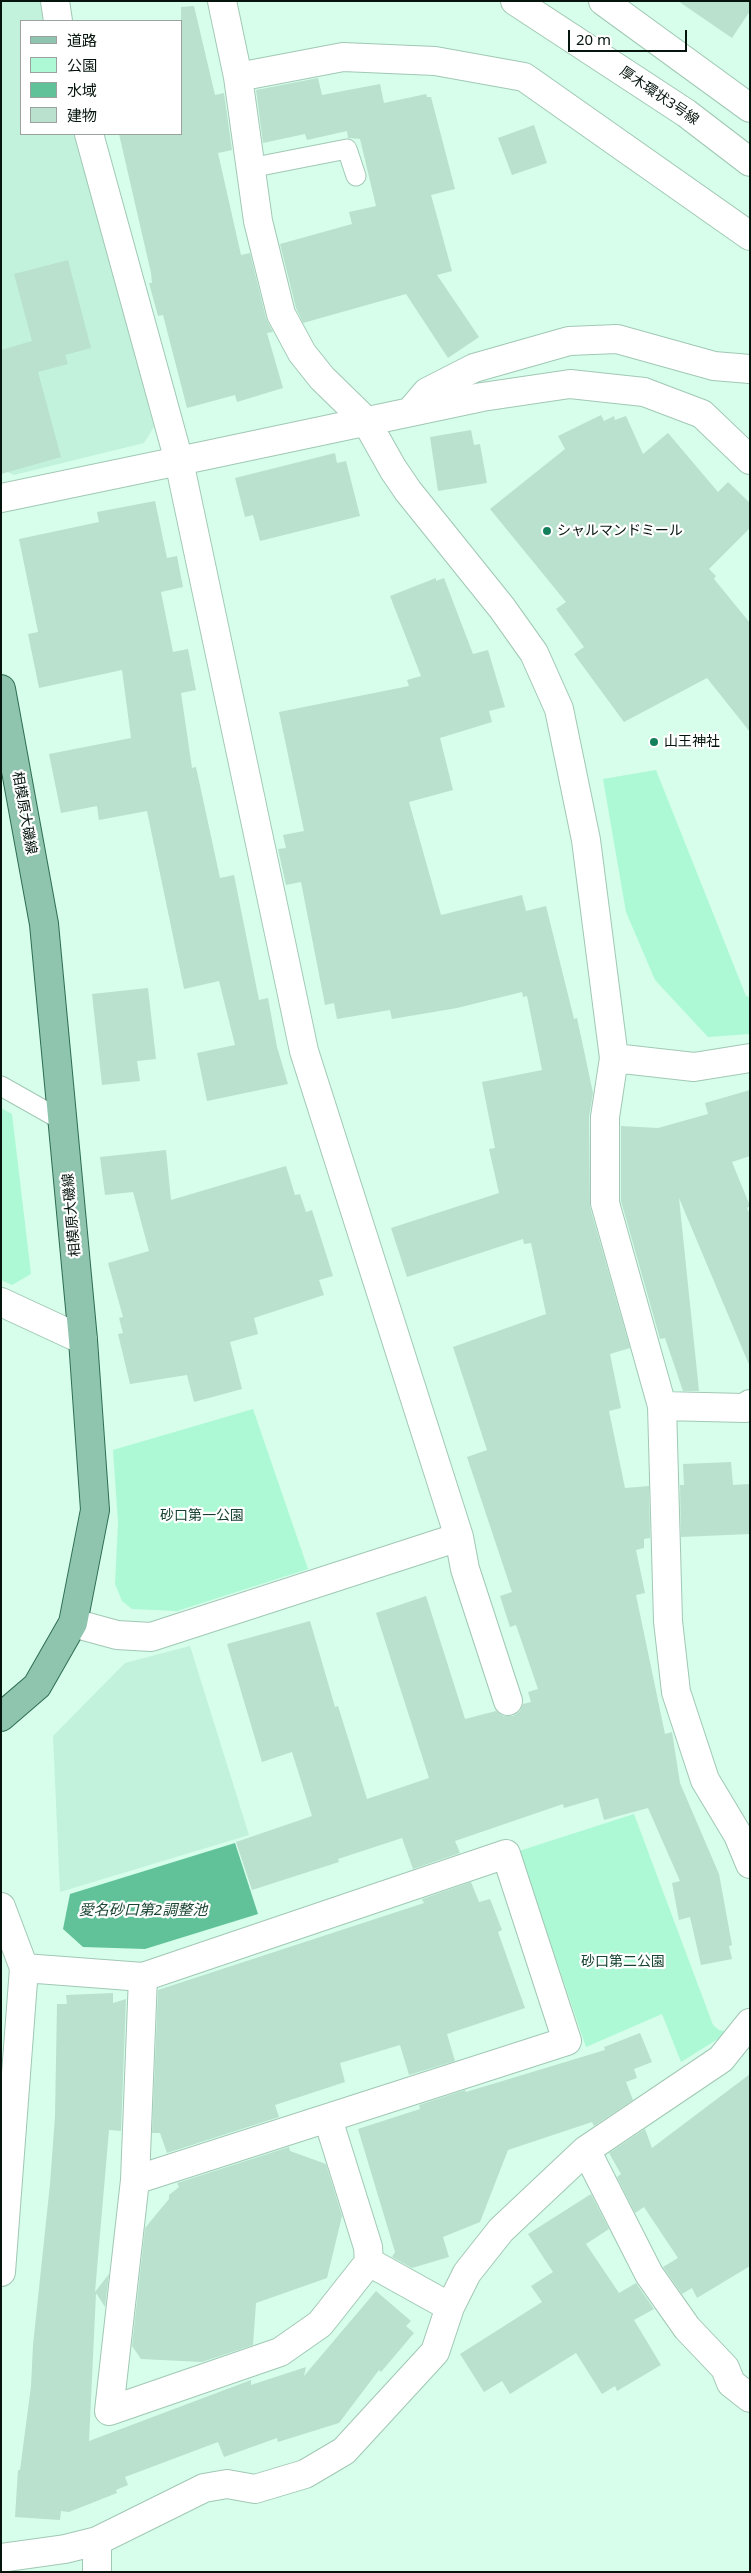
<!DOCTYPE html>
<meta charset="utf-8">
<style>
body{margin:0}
#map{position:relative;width:751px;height:2573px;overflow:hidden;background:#d6feea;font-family:"Noto Sans","Noto Sans JP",sans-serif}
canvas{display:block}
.frame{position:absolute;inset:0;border:2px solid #05140d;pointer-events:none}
.legend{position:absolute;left:20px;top:20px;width:162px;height:115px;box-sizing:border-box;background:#fff;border:1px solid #9ba19e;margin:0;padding:6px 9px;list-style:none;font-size:15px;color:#05140d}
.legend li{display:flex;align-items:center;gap:10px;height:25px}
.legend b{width:25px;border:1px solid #9ba19e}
.scale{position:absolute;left:568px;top:30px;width:119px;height:22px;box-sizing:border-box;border:2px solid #05140d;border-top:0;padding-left:6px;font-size:15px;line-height:18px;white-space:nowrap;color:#05140d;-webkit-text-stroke:4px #fff;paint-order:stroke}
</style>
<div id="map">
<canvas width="751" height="2573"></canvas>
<div class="frame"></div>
<ul class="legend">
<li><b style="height:6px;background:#8fc4af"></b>道路</li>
<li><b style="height:14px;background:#adf9d5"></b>公園</li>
<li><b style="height:14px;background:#61c299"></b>水域</li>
<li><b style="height:14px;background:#b9e1cd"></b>建物</li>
</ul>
<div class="scale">20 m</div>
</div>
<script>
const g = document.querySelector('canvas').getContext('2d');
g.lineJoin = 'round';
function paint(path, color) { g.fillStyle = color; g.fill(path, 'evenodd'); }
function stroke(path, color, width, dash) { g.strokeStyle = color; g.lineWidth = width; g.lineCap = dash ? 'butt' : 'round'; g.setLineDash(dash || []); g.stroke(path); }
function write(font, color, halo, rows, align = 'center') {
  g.font = font + ' "Noto Sans","Noto Sans JP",sans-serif'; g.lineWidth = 4.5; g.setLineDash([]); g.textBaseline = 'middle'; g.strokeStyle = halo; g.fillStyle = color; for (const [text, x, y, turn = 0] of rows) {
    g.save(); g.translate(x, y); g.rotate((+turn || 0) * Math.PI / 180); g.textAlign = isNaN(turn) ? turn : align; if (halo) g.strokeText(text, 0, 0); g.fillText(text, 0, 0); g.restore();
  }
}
paint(new Path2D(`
 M 1,1 L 41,1 L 47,21 L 21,21 L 21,134 L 76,134 L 154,427 L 144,443 L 14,475 L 1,469 Z
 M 190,1646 L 249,1835 L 60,1892 L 53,1736 L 125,1663 Z`), '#c2f2db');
paint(new Path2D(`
 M 656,770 L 746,996 L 750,997 L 750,1034 L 708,1037 L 655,980 L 626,912 L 603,779 Z
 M 1,1108 L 12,1114 L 31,1274 L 12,1285 L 1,1280 Z
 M 253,1409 L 308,1569 L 177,1611 L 132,1609 L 122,1601 L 115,1584 L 118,1522 L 113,1450 Z
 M 634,1814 L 713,2025 L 719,2030 L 729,2032 L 681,2062 L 662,2014 L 586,2047 L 519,1851 Z`), '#adf9d5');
paint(new Path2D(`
 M 235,1843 L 258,1914 L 145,1949 L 83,1947 L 63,1929 L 70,1894 Z`), '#61c299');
paint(new Path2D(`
 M 678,1 L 750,1 L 750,11 L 732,38 Z
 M 194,6 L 215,95 L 224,93 L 232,150 L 218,153 L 241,255 L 250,253 L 266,318 L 273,332 L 267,333 L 283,388 L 237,402 L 235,395 L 187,408 L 163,315 L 158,316 L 149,283 L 152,283 L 151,273 L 119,134 L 181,134 L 181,7 Z
 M 318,78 L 322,95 L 380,84 L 384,103 L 426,94 L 427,97 L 431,97 L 455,189 L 431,195 L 452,271 L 437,275 L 479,337 L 448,358 L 406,294 L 303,323 L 296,308 L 280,244 L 352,224 L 349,212 L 376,206 L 360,139 L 348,138 L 347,131 L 307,140 L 305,134 L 263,143 L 256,90 Z
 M 534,125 L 547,163 L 512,175 L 498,138 Z
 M 68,260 L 91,348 L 65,355 L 68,364 L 38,372 L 61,457 L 1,474 L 1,350 L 32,341 L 14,274 Z
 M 601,415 L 604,421 L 614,416 L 615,420 L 626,416 L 643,454 L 668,433 L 718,492 L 728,482 L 750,503 L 750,528 L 709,569 L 716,576 L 714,579 L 750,623 L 750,732 L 707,678 L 624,722 L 574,654 L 584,647 L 556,609 L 566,602 L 490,509 L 565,449 L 558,436 Z
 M 471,430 L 474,445 L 480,444 L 487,483 L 438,491 L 430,437 Z
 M 335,453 L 337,463 L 346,461 L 360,516 L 260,541 L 253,515 L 245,517 L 235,478 Z
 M 155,501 L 167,558 L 177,556 L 183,587 L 161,592 L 173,652 L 188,649 L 196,690 L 181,693 L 192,768 L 196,767 L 220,878 L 234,875 L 259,1000 L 268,998 L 277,1047 L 288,1084 L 207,1101 L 197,1053 L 235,1045 L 219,981 L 184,989 L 147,811 L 99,820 L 97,806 L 61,813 L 49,754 L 131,738 L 122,670 L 39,688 L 28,634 L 38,632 L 19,539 L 99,522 L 97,512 Z
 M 436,578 L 436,581 L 444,578 L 473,654 L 488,650 L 505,707 L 489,711 L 492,722 L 440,738 L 453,790 L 409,802 L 441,915 L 522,895 L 526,911 L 546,906 L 574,1019 L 577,1018 L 593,1093 L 589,1117 L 590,1207 L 630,1348 L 610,1354 L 621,1408 L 609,1411 L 625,1488 L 649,1486 L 650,1538 L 644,1539 L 644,1548 L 636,1550 L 645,1593 L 636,1595 L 665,1734 L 672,1732 L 680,1783 L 719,1874 L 732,1945 L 729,1946 L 732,1959 L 701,1965 L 690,1917 L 679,1920 L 672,1883 L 680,1881 L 648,1808 L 604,1820 L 598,1798 L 564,1808 L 563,1804 L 455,1841 L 460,1853 L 413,1869 L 402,1838 L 338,1859 L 339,1862 L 252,1890 L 236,1842 L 312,1816 L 292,1752 L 262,1762 L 227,1644 L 310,1621 L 335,1707 L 338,1706 L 367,1799 L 429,1778 L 376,1613 L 426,1596 L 465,1719 L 496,1711 L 504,1716 L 513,1716 L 520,1711 L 523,1704 L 531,1702 L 528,1692 L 538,1689 L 516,1625 L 510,1627 L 500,1596 L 512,1592 L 467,1457 L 487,1450 L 453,1347 L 546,1314 L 531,1243 L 524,1244 L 523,1239 L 407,1277 L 391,1228 L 499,1193 L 489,1149 L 495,1148 L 482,1082 L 542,1070 L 527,996 L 523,997 L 522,992 L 457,1008 L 392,1019 L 390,1010 L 337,1019 L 334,1003 L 325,1005 L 301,882 L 286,885 L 278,849 L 286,848 L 283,835 L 304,831 L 279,712 L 409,686 L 407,680 L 421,676 L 390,596 Z
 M 148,988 L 156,1059 L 137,1061 L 140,1081 L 102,1085 L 92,994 Z
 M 750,1090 L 750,1156 L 732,1162 L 750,1206 L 747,1208 L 750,1215 L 750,1367 L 679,1198 L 699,1391 L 683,1391 L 665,1338 L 660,1339 L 621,1201 L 621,1126 L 658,1128 L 708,1114 L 705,1103 Z
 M 166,1150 L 171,1200 L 286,1166 L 295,1195 L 300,1194 L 306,1212 L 312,1210 L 333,1276 L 319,1280 L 324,1295 L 254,1318 L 258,1334 L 230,1342 L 242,1389 L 194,1402 L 187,1375 L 130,1384 L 118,1334 L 123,1333 L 119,1318 L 123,1317 L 108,1263 L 149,1251 L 133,1192 L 105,1195 L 100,1157 Z
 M 731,1462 L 733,1485 L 750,1484 L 750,1534 L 681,1537 L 680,1485 L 684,1485 L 683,1464 Z
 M 471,1882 L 479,1902 L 490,1899 L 502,1930 L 498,1932 L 525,2008 L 447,2034 L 455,2061 L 409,2075 L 400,2045 L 340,2063 L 345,2082 L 275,2105 L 279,2117 L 167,2153 L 160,2133 L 152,2133 L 158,1990 L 424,1903 L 422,1899 Z
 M 113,1993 L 113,2003 L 126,1999 L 121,2131 L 109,2130 L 95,2292 L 109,2274 L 105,2307 L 96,2293 L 89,2441 L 251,2380 L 251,2385 L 306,2367 L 304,2376 L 376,2291 L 411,2321 L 406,2326 L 414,2333 L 381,2372 L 379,2370 L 339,2423 L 278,2442 L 277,2438 L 224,2457 L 218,2442 L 125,2477 L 128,2485 L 116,2490 L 117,2493 L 69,2512 L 61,2511 L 60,2520 L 15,2517 L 18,2470 L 20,2470 L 31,2386 L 33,2345 L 50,2184 L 55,2116 L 57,2004 L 67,2004 L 66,1995 Z
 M 640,2033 L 652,2062 L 634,2069 L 637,2078 L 626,2082 L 633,2100 L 594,2126 L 592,2122 L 508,2150 L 480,2222 L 443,2237 L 449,2257 L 412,2268 L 392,2257 L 395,2252 L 358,2129 L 420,2109 L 419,2105 L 465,2090 L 466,2092 L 605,2050 L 604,2047 Z
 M 750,2074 L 750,2266 L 697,2298 L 692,2288 L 682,2294 L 663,2267 L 678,2258 L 644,2207 L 635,2213 L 617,2177 L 621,2174 L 609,2153 L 645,2129 L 652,2148 Z
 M 289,2147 L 290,2151 L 326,2164 L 342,2216 L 327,2278 L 256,2303 L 253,2345 L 202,2362 L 141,2359 L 132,2346 L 145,2228 L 169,2199 L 169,2195 L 179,2187 L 177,2183 Z
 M 591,2194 L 609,2229 L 586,2244 L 619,2293 L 636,2283 L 654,2309 L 634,2320 L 661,2365 L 617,2391 L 615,2386 L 602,2394 L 576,2353 L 510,2394 L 502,2381 L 484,2392 L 460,2354 L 542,2302 L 531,2286 L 553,2272 L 528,2234 Z`), '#b9e1cd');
const lane = new Path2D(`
 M 250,168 L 347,149 L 356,176
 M 1,1086 L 63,1121`);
const street = new Path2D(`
 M 55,1 L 58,21
 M 222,1 L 238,77 L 258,221 L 281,314 L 302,353 L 322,378 L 366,421 L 393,469 L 408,491 L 502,608 L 534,653 L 559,709 L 586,840 L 614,1058 L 605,1117 L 605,1203 L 662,1406 L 668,1621 L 676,1692 L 705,1780 L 738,1835 L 750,1864
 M 238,77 L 343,57 L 435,61 L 524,77 L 750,236
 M 89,134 L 179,461 L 482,397 L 570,384 L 644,392 L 702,414 L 750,460
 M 410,412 L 427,392 L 474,368 L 569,341 L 617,339 L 714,366 L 750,369
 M 1,498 L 179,461 L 304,1051 L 459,1537 L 151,1637 L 117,1635 L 73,1623
 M 614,1058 L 694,1067 L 750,1058
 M 1,1302 L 83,1340
 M 662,1406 L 745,1408 L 750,1404
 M 459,1537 L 465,1569 L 508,1701
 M 1,1907 L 24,1968 L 1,2272
 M 24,1968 L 143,1977 L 506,1854 L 567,2041 L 135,2180
 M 143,1977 L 135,2180 L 109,2411 L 280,2352 L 320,2324 L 369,2262 L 450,2307
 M 328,2119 L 368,2247 L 369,2262
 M 586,2150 L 649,2274 L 687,2328 L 725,2368 L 731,2383 L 750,2398
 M 97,2541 L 97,2572
 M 1,2558 L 65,2549 L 97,2541 L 204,2488 L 227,2484 L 255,2489 L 305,2474 L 344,2451 L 435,2352 L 450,2307 L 467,2273 L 501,2230 L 586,2150 L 721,2059 L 750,2023`);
const secondary = new Path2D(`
 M 515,1 L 686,113 L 750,162
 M 603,1 L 750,108`);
const primary = new Path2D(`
 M 1,689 L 44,924 L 83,1340 L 95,1510 L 73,1623 L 37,1686 L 1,1717`);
stroke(lane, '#a1c8b5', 21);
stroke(street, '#a1c8b5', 30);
stroke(secondary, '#a1c8b5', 30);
stroke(primary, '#2e6d53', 30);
stroke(lane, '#fff', 19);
stroke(street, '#fff', 28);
stroke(secondary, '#fff', 28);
stroke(primary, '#8fc4af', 28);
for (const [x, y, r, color] of [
 [547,531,5,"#147f5b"],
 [654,742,5,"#147f5b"]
]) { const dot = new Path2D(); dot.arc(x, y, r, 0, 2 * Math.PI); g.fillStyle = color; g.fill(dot); stroke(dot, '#fff', 2); }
write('14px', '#05140d', '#fff', [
 ["厚木環状3号線",659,96,34],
 ["相模原大磯線",24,813,80],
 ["相模原大磯線",72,1215,-95]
]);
write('14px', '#05140d', '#fff', [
 ["シャルマンドミール",557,531],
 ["山王神社",664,742]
], 'left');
write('14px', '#184231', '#fff', [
 ["砂口第一公園",202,1516],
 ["砂口第二公園",623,1962]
]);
write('italic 15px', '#1b4533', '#fff', [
 ["愛名砂口第2調整池",143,1911]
]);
</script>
